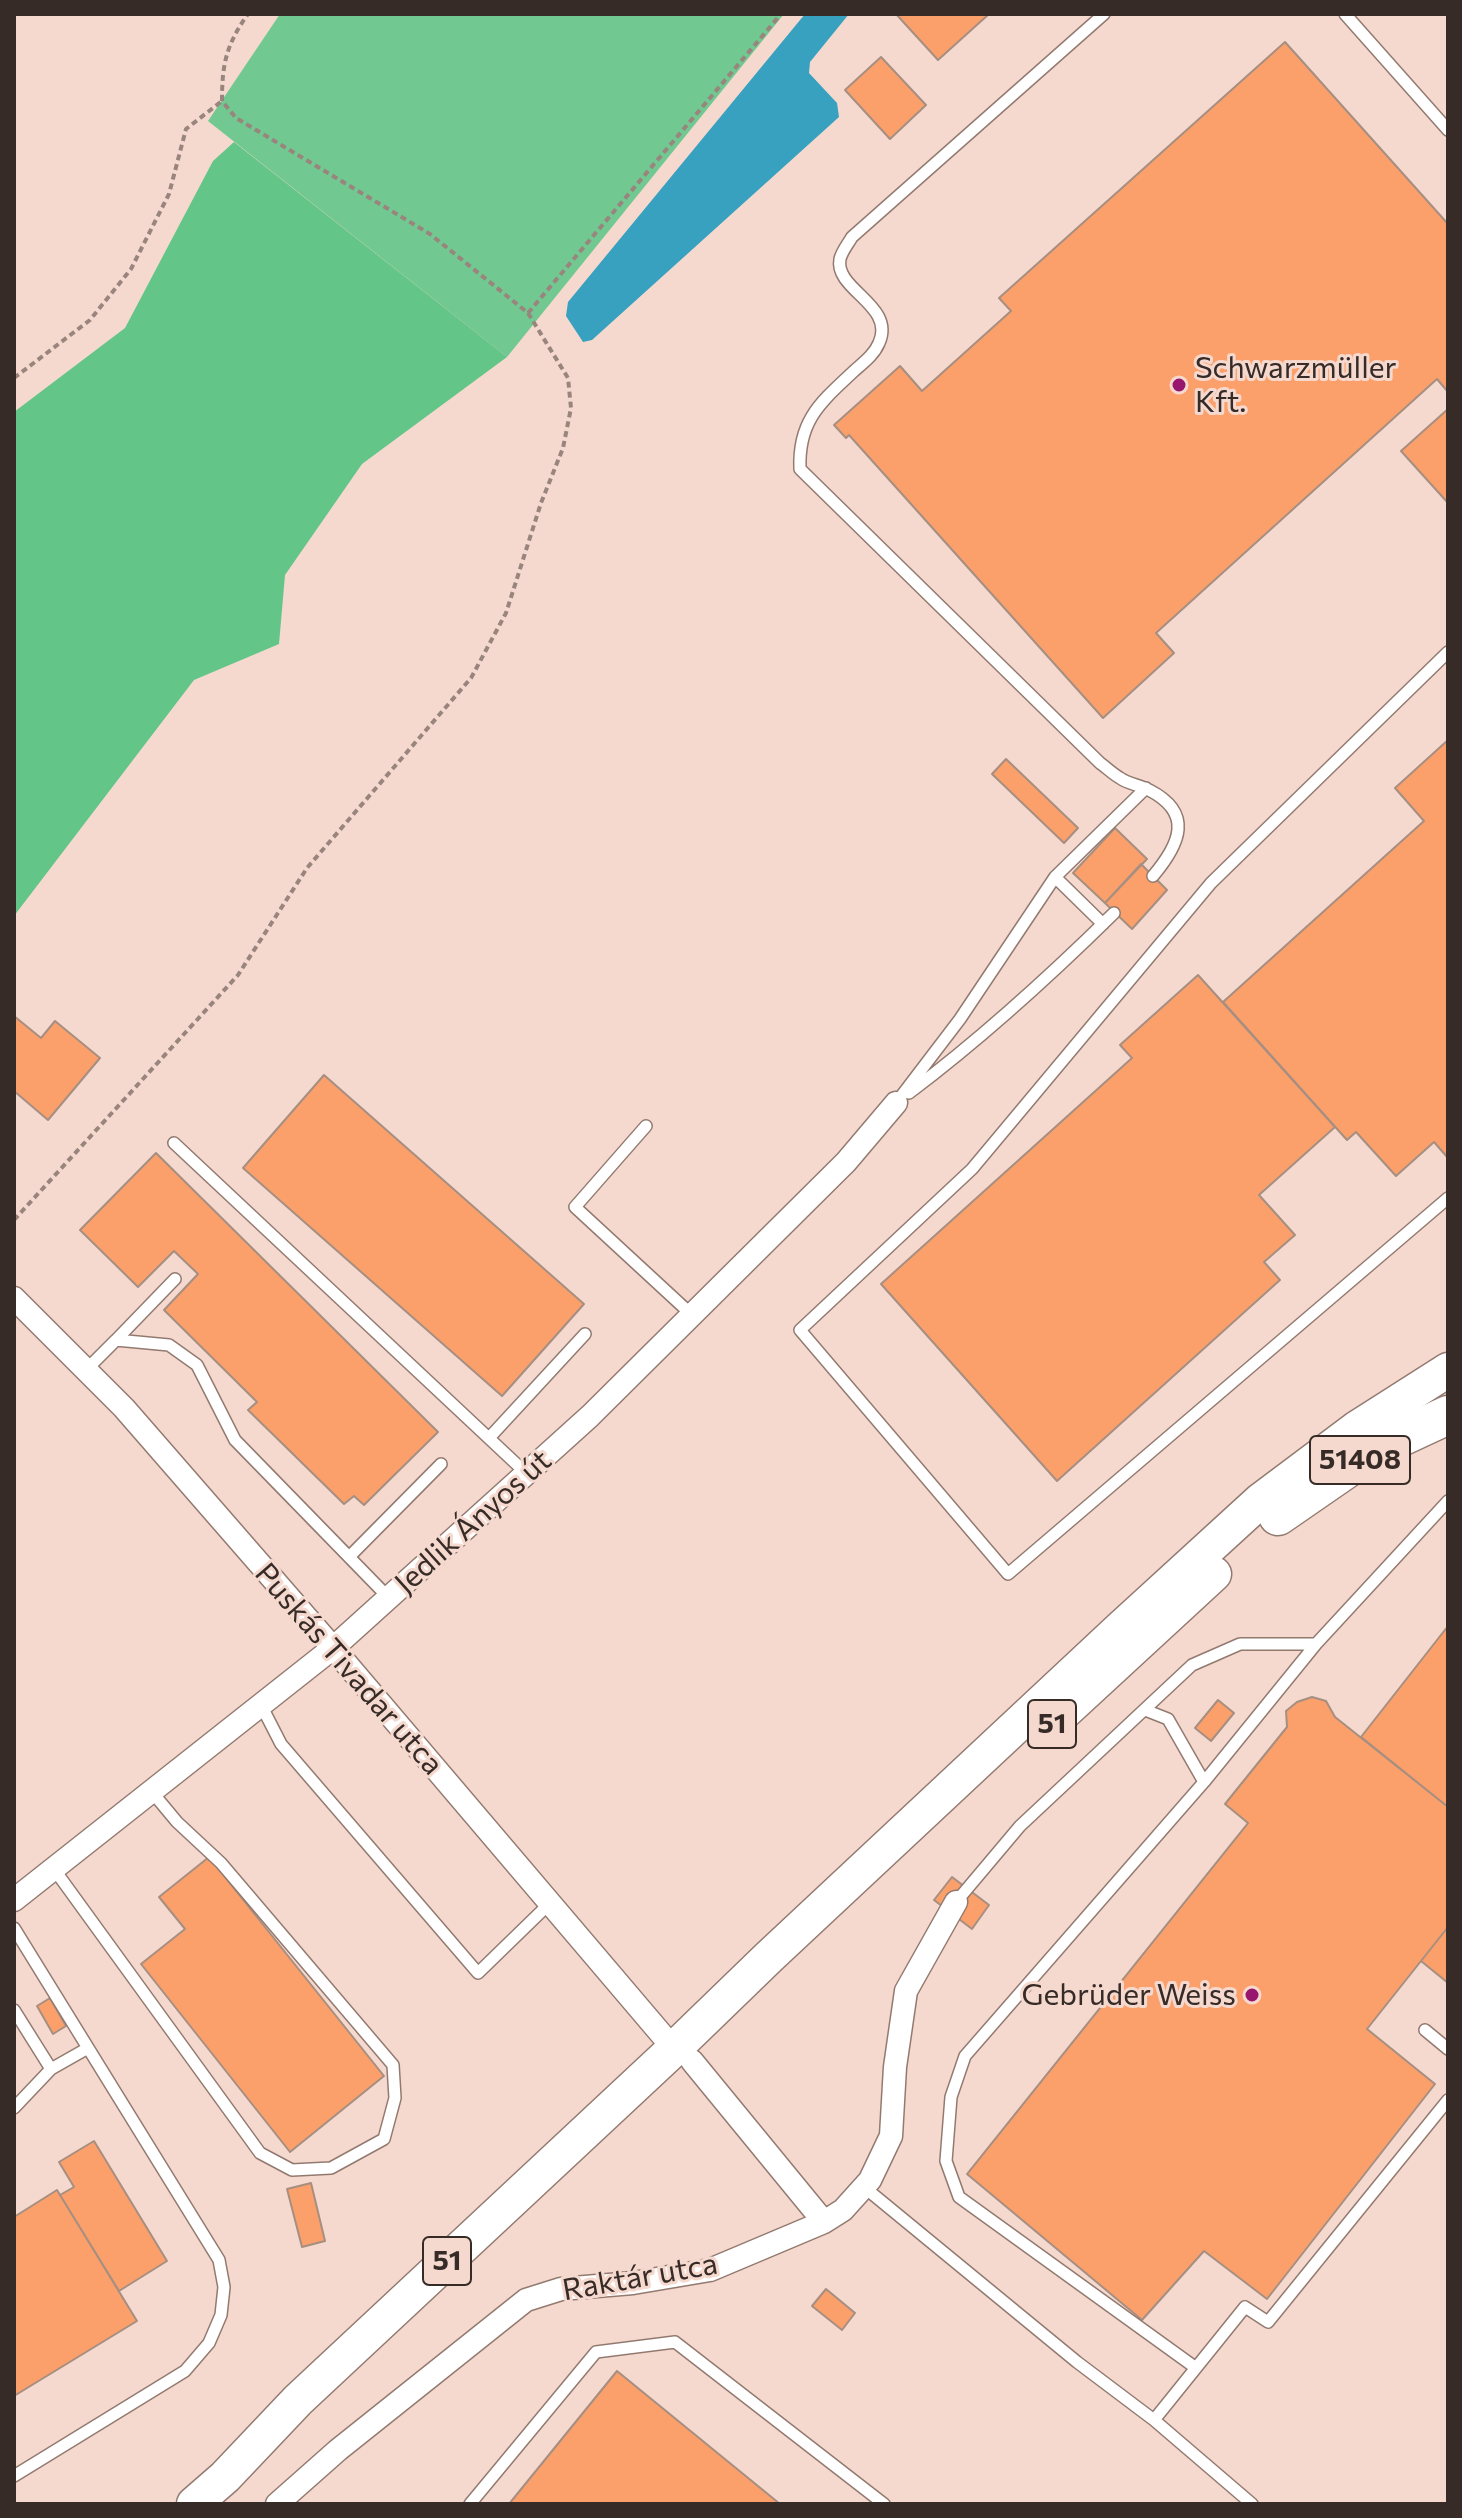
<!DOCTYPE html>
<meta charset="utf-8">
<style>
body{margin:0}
#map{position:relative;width:1462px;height:2518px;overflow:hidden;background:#f5d9ce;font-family:Commissioner,sans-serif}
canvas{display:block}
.frame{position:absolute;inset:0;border:16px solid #362b27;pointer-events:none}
</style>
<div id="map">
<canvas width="1462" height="2518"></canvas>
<div class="frame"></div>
</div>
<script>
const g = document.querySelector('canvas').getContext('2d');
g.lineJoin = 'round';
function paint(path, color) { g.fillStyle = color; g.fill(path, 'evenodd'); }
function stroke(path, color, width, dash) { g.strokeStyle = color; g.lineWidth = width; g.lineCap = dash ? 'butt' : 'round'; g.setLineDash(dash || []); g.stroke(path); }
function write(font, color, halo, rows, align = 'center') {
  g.font = font + ' Commissioner,sans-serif'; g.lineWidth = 6; g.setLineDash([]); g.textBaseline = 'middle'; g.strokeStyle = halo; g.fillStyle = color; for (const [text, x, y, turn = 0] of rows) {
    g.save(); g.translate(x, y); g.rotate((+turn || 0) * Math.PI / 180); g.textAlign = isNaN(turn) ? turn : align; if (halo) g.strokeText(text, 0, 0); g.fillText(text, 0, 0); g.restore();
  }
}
paint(new Path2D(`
 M 280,14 L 784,14 L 507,357 L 208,121 Z`), '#71c890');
paint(new Path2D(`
 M 234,142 L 507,357 L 362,464 L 285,575 L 279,644 L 194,680 L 14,916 L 14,412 L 125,328 L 213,161 Z`), '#63c588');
paint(new Path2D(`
 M 805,14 L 849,14 L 810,62 L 809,73 L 837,103 L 839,117 L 592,340 L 583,342 L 566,316 L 568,302 Z`), '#37a1bf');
const building = new Path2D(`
 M 896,14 L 989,14 L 938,60 Z
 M 1285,42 L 1448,224 L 1448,392 L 1437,379 L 1156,633 L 1174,653 L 1103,718 L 849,435 L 846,438 L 834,425 L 900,366 L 922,391 L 1011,311 L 999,298 Z
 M 881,57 L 926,105 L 890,139 L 845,90 Z
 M 1448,409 L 1448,503 L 1401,451 Z
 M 1448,740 L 1448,1158 L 1434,1142 L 1396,1176 L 1356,1132 L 1347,1140 L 1223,1002 L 1424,821 L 1395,788 Z
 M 1006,759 L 1078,828 L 1064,843 L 992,774 Z
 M 1115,828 L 1147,859 L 1105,903 L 1073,873 Z
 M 1141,864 L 1167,890 L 1132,929 L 1105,903 Z
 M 1198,975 L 1335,1127 L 1259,1195 L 1295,1235 L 1264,1262 L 1280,1280 L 1057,1481 L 881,1284 L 1132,1058 L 1120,1045 Z
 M 14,1016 L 41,1038 L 55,1021 L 100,1058 L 48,1120 L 14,1091 Z
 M 324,1075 L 584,1304 L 502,1396 L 243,1168 Z
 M 156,1153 L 438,1432 L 364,1505 L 354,1496 L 344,1504 L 248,1410 L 257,1402 L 164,1310 L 198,1274 L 174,1251 L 138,1287 L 80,1230 Z
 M 1448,1626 L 1448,1807 L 1361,1737 Z
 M 1312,1697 L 1326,1701 L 1335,1717 L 1448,1807 L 1448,1927 L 1367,2029 L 1435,2084 L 1267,2299 L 1204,2251 L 1142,2320 L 967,2174 L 1248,1823 L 1225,1804 L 1287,1727 L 1286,1711 L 1297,1702 Z
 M 1218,1700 L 1234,1713 L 1211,1741 L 1195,1728 Z
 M 209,1857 L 384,2076 L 290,2152 L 141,1964 L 185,1929 L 159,1897 Z
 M 952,1877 L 989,1905 L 972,1929 L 934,1900 Z
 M 1448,1927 L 1448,1983 L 1421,1961 Z
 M 50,1998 L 66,2026 L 53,2034 L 37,2006 Z
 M 94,2141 L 167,2261 L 119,2291 L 60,2195 L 74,2187 L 59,2162 Z
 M 311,2183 L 325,2241 L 302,2247 L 287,2189 Z
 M 57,2190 L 137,2321 L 14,2396 L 14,2217 Z
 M 826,2289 L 855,2313 L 842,2330 L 812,2306 Z
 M 617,2371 L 780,2504 L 509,2504 Z`);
paint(building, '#fca06b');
stroke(building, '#a68e81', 2);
const lane = new Path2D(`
 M 1104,14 L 852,237 C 848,244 842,251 840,259 C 834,290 896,305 879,343 C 874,355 863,363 854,371 C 821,402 798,420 800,469 L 1100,763 C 1107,768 1113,774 1120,778 C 1128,784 1140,785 1149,790 C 1194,813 1180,844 1153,876
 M 1345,14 L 1448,130
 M 1448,652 L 1211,883 L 972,1169 L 800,1330 L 1008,1574 L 1448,1198
 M 1055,877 L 1103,924
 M 909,1093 C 982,1038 1049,977 1114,913
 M 896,1103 L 960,1019 L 1055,877 L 1146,788
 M 646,1126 L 575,1207 L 692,1315
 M 174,1143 L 526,1473
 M 116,1340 L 175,1279
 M 86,1370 L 116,1340 L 169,1345 L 197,1365 L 235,1440 L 389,1598
 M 489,1438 L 585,1334
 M 349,1557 L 441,1464
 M 261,1705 L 281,1744 L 478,1973 L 549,1904
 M 1145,1710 L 1168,1719 L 1204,1782 L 965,2056 L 951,2097 L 946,2161 L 959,2197 L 1196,2368
 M 1204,1782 L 1316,1644
 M 54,1869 L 260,2153 L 292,2170 L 331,2168 L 384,2139 L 395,2098 L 393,2065 L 221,1863 L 177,1822 L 152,1792
 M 956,1902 L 1020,1826 L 1192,1665 L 1240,1644 L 1316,1644 L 1448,1501
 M 14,1928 L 219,2260 L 224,2287 L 221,2315 L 209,2343 L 185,2371 L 14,2476
 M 14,2010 L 51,2069
 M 1425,2030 L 1448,2049
 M 14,2108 L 51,2069 L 88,2048
 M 864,2187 L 1077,2362 L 1154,2420 L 1245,2307 L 1268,2322 L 1448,2100
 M 1154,2420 L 1252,2504
 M 470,2504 L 596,2352 L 675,2342 L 884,2504`);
const street = new Path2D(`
 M 14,1298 L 124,1408 L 333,1648 L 674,2049
 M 14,1900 L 333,1648 L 590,1416 L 846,1162 L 896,1103
 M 692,2061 L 824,2222
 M 277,2504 L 338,2450 L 526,2300 L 561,2289 L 633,2283 L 710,2270 L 824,2222 L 843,2210 L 870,2180 L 891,2136 L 895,2067 L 906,1991 L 956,1902`);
const primary = new Path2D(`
 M 1047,1728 L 1214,1574
 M 194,2504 L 225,2477 L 298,2400 L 674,2049 L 769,1957 L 1121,1628 L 1261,1500 L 1357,1428 L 1448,1370`);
const highway = new Path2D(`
 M 1278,1516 L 1375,1449 L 1448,1415`);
stroke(lane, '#937a70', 14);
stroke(street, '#937a70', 25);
stroke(primary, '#937a70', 37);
stroke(highway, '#937a70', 41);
stroke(new Path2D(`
 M 528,313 L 781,14
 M 14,378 L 90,320 L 131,269 L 169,194 L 186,129 L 222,101
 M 14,1220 L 238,975 L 307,868 L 471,678 L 506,613 L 541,503 L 563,448 L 571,408 L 568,378 L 528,313 L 430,234 L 236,118 L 222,101 C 222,64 226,45 248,14`), '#99857d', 4, [6, 4]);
stroke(lane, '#fff', 11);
stroke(street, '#fff', 22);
stroke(primary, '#fff', 34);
stroke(highway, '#fff', 38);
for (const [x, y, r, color] of [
 [1179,385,8,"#98176e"],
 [1252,1995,8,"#98176e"]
]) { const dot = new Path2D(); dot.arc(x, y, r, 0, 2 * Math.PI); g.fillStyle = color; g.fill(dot); stroke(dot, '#f5d9ce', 3); }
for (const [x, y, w] of [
 [1360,1460,100],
 [1052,1724,48],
 [447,2261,48]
]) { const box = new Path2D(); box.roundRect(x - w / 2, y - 24, w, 48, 6); g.fillStyle = '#f5d9ce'; g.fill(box); stroke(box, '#362b27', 2); }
write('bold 28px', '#362b27', null, [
 ["51408",1360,1460],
 ["51",1052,1724],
 ["51",447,2261]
]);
write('30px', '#362b27', '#f5d9ce', [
 ["Schwarzmüller",1195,368],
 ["Kft.",1195,402],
 ["Gebrüder Weiss",1236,1995,"right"]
], 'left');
write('30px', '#362b27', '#f5d9ce', [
 ["Jedlik Ányos út",473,1522,-42],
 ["Puskás Tivadar utca",349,1669,49],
 ["Raktár utca",640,2277,-10]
]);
</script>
